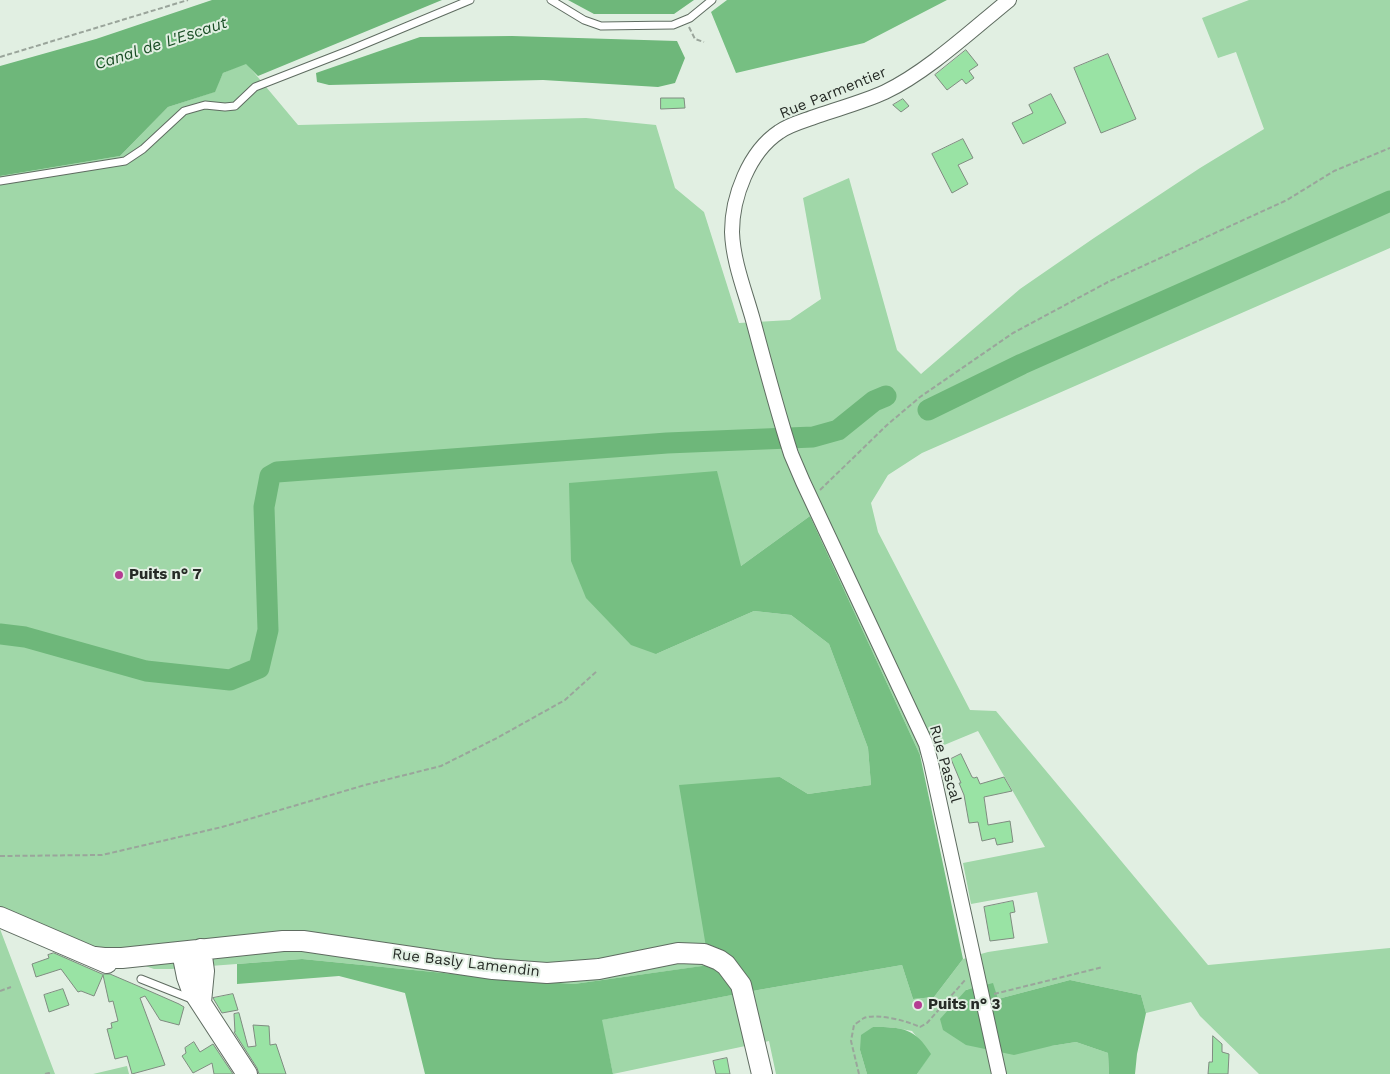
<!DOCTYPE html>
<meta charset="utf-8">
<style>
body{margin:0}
canvas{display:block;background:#e1efe2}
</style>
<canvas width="1390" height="1074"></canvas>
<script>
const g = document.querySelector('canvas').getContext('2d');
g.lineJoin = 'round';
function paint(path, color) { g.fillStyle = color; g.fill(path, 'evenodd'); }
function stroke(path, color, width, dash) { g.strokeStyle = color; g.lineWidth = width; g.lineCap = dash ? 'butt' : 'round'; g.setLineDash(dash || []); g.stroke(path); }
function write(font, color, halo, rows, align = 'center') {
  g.font = font + ' "Work Sans",sans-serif'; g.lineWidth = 4; g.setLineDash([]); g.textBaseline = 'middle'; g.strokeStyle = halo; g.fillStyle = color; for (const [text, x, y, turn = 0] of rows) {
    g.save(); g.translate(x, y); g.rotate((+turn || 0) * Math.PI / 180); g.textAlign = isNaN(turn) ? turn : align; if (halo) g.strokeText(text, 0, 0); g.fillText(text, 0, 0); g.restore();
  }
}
paint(new Path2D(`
 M 1249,0 L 1390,0 L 1390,248 L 922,453 L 888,475 L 871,503 L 878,532 L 970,710 L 996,711 L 1208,965 L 1390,948 L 1390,1074 L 1259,1074 L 1200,1016 L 1191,1002 L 1146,1013 L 1141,995 L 1070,980 L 998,999 L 966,989 L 1051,1046 L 1076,1042 L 1108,1053 L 1109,1074 L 917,1074 L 930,1054 L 912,1031 L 890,1027 L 873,1027 L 860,1050 L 867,1074 L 776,1074 L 769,1041 L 613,1074 L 601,1020 L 758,990 L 902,965 L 913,999 L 934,997 L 963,959 L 988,952 L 1048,943 L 1037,892 L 971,904 L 963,863 L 1045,847 L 978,731 L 920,755 L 810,516 L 741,566 L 656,654 L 754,611 L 791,615 L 829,644 L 868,748 L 871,785 L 808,794 L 780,777 L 710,965 L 574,984 L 504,979 L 302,959 L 171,969 L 154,969 L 98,950 L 0,909 L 0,176 L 120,156 L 168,107 L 214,92 L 223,73 L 246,63 L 298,125 L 586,118 L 656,125 L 675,188 L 704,212 L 739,323 L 790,320 L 821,299 L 803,198 L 849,178 L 897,350 L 921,374 L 1020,289 L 1094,238 L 1200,168 L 1264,129 L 1236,52 L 1218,58 L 1202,18 Z
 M 0,928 L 0,929 L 55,1074 L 0,1074 Z
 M 127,1066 L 129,1074 L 93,1074 Z`), '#a0d7a8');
paint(new Path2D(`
 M 727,0 L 947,0 L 864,43 L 736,73 L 711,12 Z
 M 717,471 L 741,566 L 810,516 L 920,755 L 963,959 L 934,997 L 913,999 L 902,965 L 758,990 L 602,1020 L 613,1074 L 425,1074 L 405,993 L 339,976 L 237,984 L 237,964 L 302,959 L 504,979 L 574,984 L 709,965 L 679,785 L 780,777 L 808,794 L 871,785 L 868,748 L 829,644 L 791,615 L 754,611 L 656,654 L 631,645 L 586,598 L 571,561 L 569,483 Z
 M 1070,980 L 1141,995 L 1146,1013 L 1137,1054 L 1135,1074 L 1109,1074 L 1108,1053 L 1076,1042 L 1051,1046 L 1014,1055 L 966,1045 L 943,1030 L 940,1019 L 966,990 L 993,983 L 998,999 Z
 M 873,1027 C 902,1027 915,1028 931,1054 L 917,1074 L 867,1074 L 860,1050 L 861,1035 Z`), '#76bf82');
paint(new Path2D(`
 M 212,0 L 442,0 L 258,76 L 246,64 L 223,73 L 215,92 L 168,107 L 120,156 L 0,176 L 0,66 L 96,39 Z
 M 568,0 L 694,0 L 674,14 L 594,14 Z
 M 512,36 L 677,41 L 685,58 L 675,83 L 658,87 L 543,80 L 329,85 L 317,82 L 316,73 L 420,37 Z`), '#6eb77a');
stroke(new Path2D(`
 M 928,410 L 1022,364 L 1390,201
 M 0,634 L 25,637 L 146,671 L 230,680 L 259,668 L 268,630 L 264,507 L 270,476 L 277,472 L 667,443 L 813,437 L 838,430 L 874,401 L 886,396`), '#6eb77a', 21);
const building = new Path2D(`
 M 966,50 L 978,65 L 969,71 L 974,78 L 966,84 L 962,79 L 947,90 L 935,75 Z
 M 1108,54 L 1136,119 L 1101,133 L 1074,68 Z
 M 1051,94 L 1066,123 L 1023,144 L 1012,123 L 1033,113 L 1029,105 Z
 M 661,98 L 684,98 L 685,108 L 661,109 Z
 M 903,99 L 909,106 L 901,112 L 893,105 Z
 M 963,139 L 973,158 L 958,165 L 968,184 L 952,193 L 932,154 Z
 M 961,754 L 972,777 L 974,778 L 977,777 L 980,784 L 1004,777 L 1012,791 L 984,797 L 988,825 L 1010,821 L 1013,842 L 997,845 L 995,838 L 982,841 L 978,822 L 969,823 L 964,795 L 959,783 L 961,783 L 951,759 Z
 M 1013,901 L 1015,912 L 1010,913 L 1014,938 L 990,941 L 984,907 Z
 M 54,953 L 102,974 L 110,974 L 138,986 L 179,1004 L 184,1007 L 179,1025 L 160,1020 L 145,996 L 140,998 L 165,1065 L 132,1074 L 127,1056 L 115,1059 L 107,1029 L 112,1028 L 111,1023 L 118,1021 L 113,1001 L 109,1002 L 103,975 L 94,996 L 81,991 L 78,992 L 61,969 L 36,977 L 32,964 L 49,958 L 48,955 Z
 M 63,989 L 69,1005 L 49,1012 L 44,995 Z
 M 233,994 L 238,1010 L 222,1013 L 213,998 Z
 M 239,1013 L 248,1047 L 256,1046 L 253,1025 L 269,1026 L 270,1045 L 276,1044 L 286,1074 L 259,1074 L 257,1068 L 234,1032 L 235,1032 L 234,1014 Z
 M 1213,1036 L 1222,1044 L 1222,1052 L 1229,1054 L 1228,1074 L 1208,1074 L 1209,1062 L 1212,1062 Z
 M 194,1042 L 200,1052 L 213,1044 L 233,1074 L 214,1074 L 212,1063 L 193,1073 L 182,1056 L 186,1053 L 185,1048 Z
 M 727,1058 L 730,1074 L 716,1074 L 713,1061 Z`);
paint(building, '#99e3a4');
stroke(building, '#7f8c80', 1);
const lane = new Path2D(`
 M 551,0 L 584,20 L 601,26 L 673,25 L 690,18 L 712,0
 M 0,181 L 125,161 L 143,149 L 184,111 L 205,105 L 225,107 L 235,106 L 255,87 L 350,50 L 470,0
 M 141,979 L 194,1000`);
const street = new Path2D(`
 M 999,1074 L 931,763 L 926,744 L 803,482 L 791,454 C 777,410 765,365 753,320 C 745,291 733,262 732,232 C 732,197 749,152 779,132 C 790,124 804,121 817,116 C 840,108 863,102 885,92 C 927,72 972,30 1009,0`);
const secondary = new Path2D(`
 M 0,917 L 107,963
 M 182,952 L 187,977 L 191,988 L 247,1074
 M 95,957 L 104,958 L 122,958 L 283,941 L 303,941 L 493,969 L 547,973 L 599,969 L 678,953 L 704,954 L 719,960 L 726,965 L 741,985 L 762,1074
 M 201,1002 L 204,971 L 201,949`);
stroke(lane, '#5f6c61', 9);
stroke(street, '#5f6c61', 16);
stroke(secondary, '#5f6c61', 22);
stroke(new Path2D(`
 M 689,27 L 695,39 L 704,42
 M 0,57 L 188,0
 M 820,490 L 887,425 L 920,397 L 1013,333 L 1108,282 L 1287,200 L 1334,171 L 1390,148
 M 0,856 L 102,855 L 222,827 L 365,785 L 441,766 L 497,738 L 565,700 L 597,671
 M 0,991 L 11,987
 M 994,994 L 1103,967
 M 45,1074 L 49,1073 L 49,1074
 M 859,1074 L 851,1041 L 854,1025 C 857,1023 861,1020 864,1018 C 878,1013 907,1021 920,1027 L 927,1023 L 966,979`), '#9aa59b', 2, [5, 2.5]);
stroke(lane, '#fff', 7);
stroke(street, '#fff', 14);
stroke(secondary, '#fff', 20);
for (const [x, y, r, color] of [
 [119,575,5,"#b53d92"],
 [918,1005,5,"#b53d92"]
]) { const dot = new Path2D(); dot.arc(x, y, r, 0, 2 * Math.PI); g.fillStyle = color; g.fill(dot); stroke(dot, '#e1efe2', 2); }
write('15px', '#262b26', '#e1efe2', [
 ["Rue Parmentier",833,93,-22],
 ["Rue Pascal",945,764,74],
 ["Rue Basly Lamendin",466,963,7]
]);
write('bold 15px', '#262b26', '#e1efe2', [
 ["Puits n° 7",129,575],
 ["Puits n° 3",928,1005]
], 'left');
write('italic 16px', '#194d25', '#e1efe2', [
 ["Canal de L'Escaut",161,44,-18]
]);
</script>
